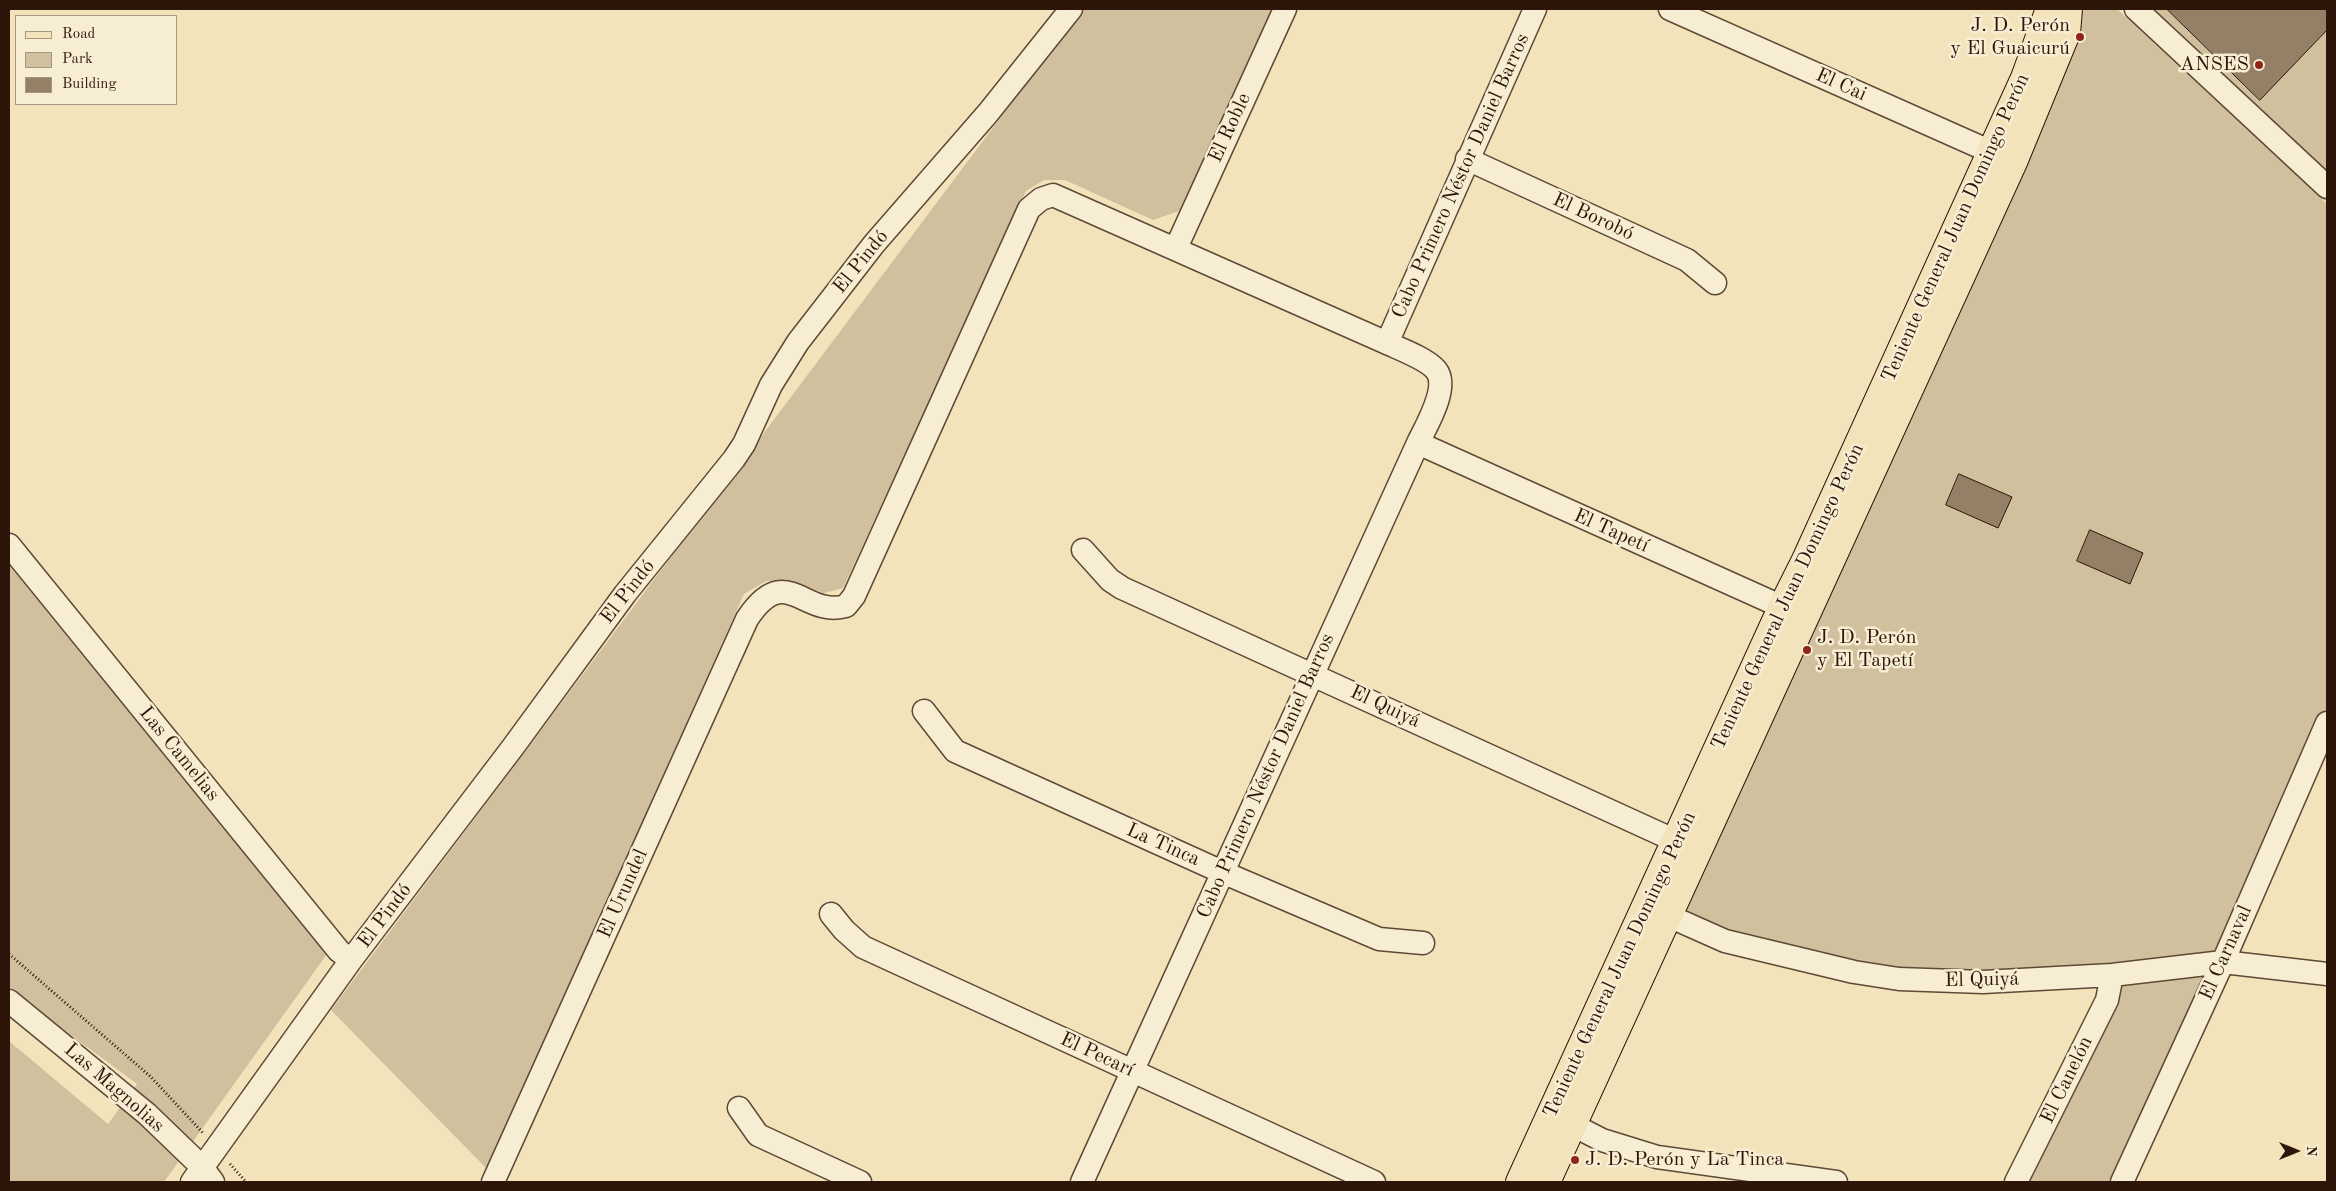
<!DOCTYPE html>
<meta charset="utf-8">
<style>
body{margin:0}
#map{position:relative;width:2336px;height:1191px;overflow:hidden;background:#f3e3bb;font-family:"Old Standard TT",serif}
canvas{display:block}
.frame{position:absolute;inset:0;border:10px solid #2d1509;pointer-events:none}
.legend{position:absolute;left:15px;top:15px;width:162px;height:90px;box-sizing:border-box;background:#f7edd3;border:1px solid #a69782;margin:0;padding:6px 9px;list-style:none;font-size:15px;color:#2d1509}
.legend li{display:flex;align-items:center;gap:10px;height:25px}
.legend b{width:25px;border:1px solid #a69782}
.north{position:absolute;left:2271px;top:1126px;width:50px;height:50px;-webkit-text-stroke:4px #f7edd3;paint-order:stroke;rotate:90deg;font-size:14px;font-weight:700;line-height:20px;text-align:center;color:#2d1509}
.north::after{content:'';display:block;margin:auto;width:18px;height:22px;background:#2d1509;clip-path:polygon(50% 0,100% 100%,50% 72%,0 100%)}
</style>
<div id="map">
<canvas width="2336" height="1191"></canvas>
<div class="frame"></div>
<ul class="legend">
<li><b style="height:6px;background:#f3e3bb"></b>Road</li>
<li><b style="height:14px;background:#d1c09d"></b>Park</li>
<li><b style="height:14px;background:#948066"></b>Building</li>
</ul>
<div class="north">N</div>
</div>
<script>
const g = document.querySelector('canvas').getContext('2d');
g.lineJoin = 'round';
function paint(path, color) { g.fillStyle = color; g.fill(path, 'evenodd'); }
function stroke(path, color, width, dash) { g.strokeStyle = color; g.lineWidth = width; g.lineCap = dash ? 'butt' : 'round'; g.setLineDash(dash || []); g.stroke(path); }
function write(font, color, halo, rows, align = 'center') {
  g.font = font + ' "Old Standard TT",serif'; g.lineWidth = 5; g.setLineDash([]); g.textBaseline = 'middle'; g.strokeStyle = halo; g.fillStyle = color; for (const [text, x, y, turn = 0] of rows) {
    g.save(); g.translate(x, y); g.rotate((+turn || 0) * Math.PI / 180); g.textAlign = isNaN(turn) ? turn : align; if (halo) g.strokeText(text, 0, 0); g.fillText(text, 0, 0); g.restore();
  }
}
paint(new Path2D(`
 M 1082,9 L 1272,9 L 1182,210 L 1153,220 L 1065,180 L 1044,180 L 1026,191 L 843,588 L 824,593 L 792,581 L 766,581 L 744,594 L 487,1169 L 331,1010 Z
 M 2086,9 L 2117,9 L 2327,204 L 2327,711 L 2223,940 L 2213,954 L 2196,962 L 1974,976 L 1848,962 L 1753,939 L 1694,919 L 1687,910 L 1688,898 L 2078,15 Z
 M 2150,9 L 2327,9 L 2327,175 Z
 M 9,563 L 328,944 L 327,954 L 164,1182 L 9,1182 L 9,1041 L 108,1124 L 137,1084 L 9,989 Z
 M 2223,962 L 2122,1182 L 2016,1182 L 2112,975 Z`), '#d1c09d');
const building = new Path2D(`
 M 2167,9 L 2327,9 L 2327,30 L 2260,100 Z
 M 1959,474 L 2012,497 L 1998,528 L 1946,505 Z
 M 2090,530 L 2143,553 L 2130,584 L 2077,561 Z`);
paint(building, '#948066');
stroke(building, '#2d1509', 1);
const minor = new Path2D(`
 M 1670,9 L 2007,159
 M 2136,9 L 2327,187
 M 1467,159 L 1687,260 L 1715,283
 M 1176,248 L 1285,9
 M 1387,343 L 1535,9
 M 1418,443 L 1798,614
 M 9,545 L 339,951 L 351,960
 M 1083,550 L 1110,580 L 1122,588 L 1676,841 L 1689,849
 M 924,711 L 955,751 L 1222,872 L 1379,939 L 1423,943
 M 1653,909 L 1725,941 L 1854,972 L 1899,979 L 1983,982 L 2112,975 L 2223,962 L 2327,974
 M 831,914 L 844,930 L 863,947 L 1374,1182
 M 9,1001 L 147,1114 L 202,1167 L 213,1182
 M 739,1108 L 758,1135 L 860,1182
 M 1557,1117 L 1602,1140 L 1657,1157 L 1836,1182
 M 192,1182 L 351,960 L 513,747 L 625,594 L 734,459 L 744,444 L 771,385 L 798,342 L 874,244 L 988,113 L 1071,9
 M 493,1182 L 747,619 C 786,560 803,618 846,606 L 854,596 L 1029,209 L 1041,199 L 1053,195 L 1387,343 C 1400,349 1427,359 1436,370 C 1450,387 1426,426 1418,443 L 1082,1182
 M 2016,1182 L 2107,1000 L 2112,975
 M 2122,1182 L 2223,962 L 2327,723`);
const major = new Path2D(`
 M 1520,1182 L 1782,608 L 1806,560 L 2025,78 L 2050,9
 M 1546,1182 L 2013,162 L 2066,33 L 2068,9`);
stroke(minor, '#5e4836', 25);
stroke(major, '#2d1509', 30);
stroke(new Path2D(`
 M 9,954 L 151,1077 L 203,1133
 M 230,1164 L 246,1182`), '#2d1509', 3, [1, 2.5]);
stroke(minor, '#f7edd3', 22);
stroke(major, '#f3e3bb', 28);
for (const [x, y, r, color] of [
 [2080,37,5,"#8f2418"],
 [2259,65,5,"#8f2418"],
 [1807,650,5,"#8f2418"],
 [1575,1160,5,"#8f2418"]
]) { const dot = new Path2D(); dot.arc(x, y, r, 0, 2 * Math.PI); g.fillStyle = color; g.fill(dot); stroke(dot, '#f7edd3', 2); }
write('20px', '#2d1509', '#f7edd3', [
 ["J. D. Perón",2070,26],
 ["y El Guaicurú",2070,49],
 ["ANSES",2249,65],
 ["J. D. Perón",1817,638,"left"],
 ["y El Tapetí",1817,661,"left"],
 ["J. D. Perón y La Tinca",1585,1160,"left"]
], 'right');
write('20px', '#2d1509', '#f7edd3', [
 ["El Cai",1841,85,24],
 ["El Roble",1230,128,-65],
 ["Cabo Primero Néstor Daniel Barros",1461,176,-66],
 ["El Borobó",1593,217,25],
 ["Teniente General Juan Domingo Perón",1956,228,-66],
 ["El Pindó",861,262,-51],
 ["El Tapetí",1611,531,24],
 ["El Pindó",628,592,-52],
 ["Teniente General Juan Domingo Perón",1788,597,-65],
 ["El Quiyá",1385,707,25],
 ["Las Camelias",179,754,51],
 ["Cabo Primero Néstor Daniel Barros",1266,776,-66],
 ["La Tinca",1163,845,24],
 ["El Urundel",623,894,-66],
 ["El Pindó",385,916,-53],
 ["El Carnaval",2226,953,-66],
 ["Teniente General Juan Domingo Perón",1620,965,-65],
 ["El Quiyá",1982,980,-1],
 ["El Pecarí",1097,1055,25],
 ["El Canelón",2067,1080,-64],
 ["Las Magnolias",114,1088,41]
]);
</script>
